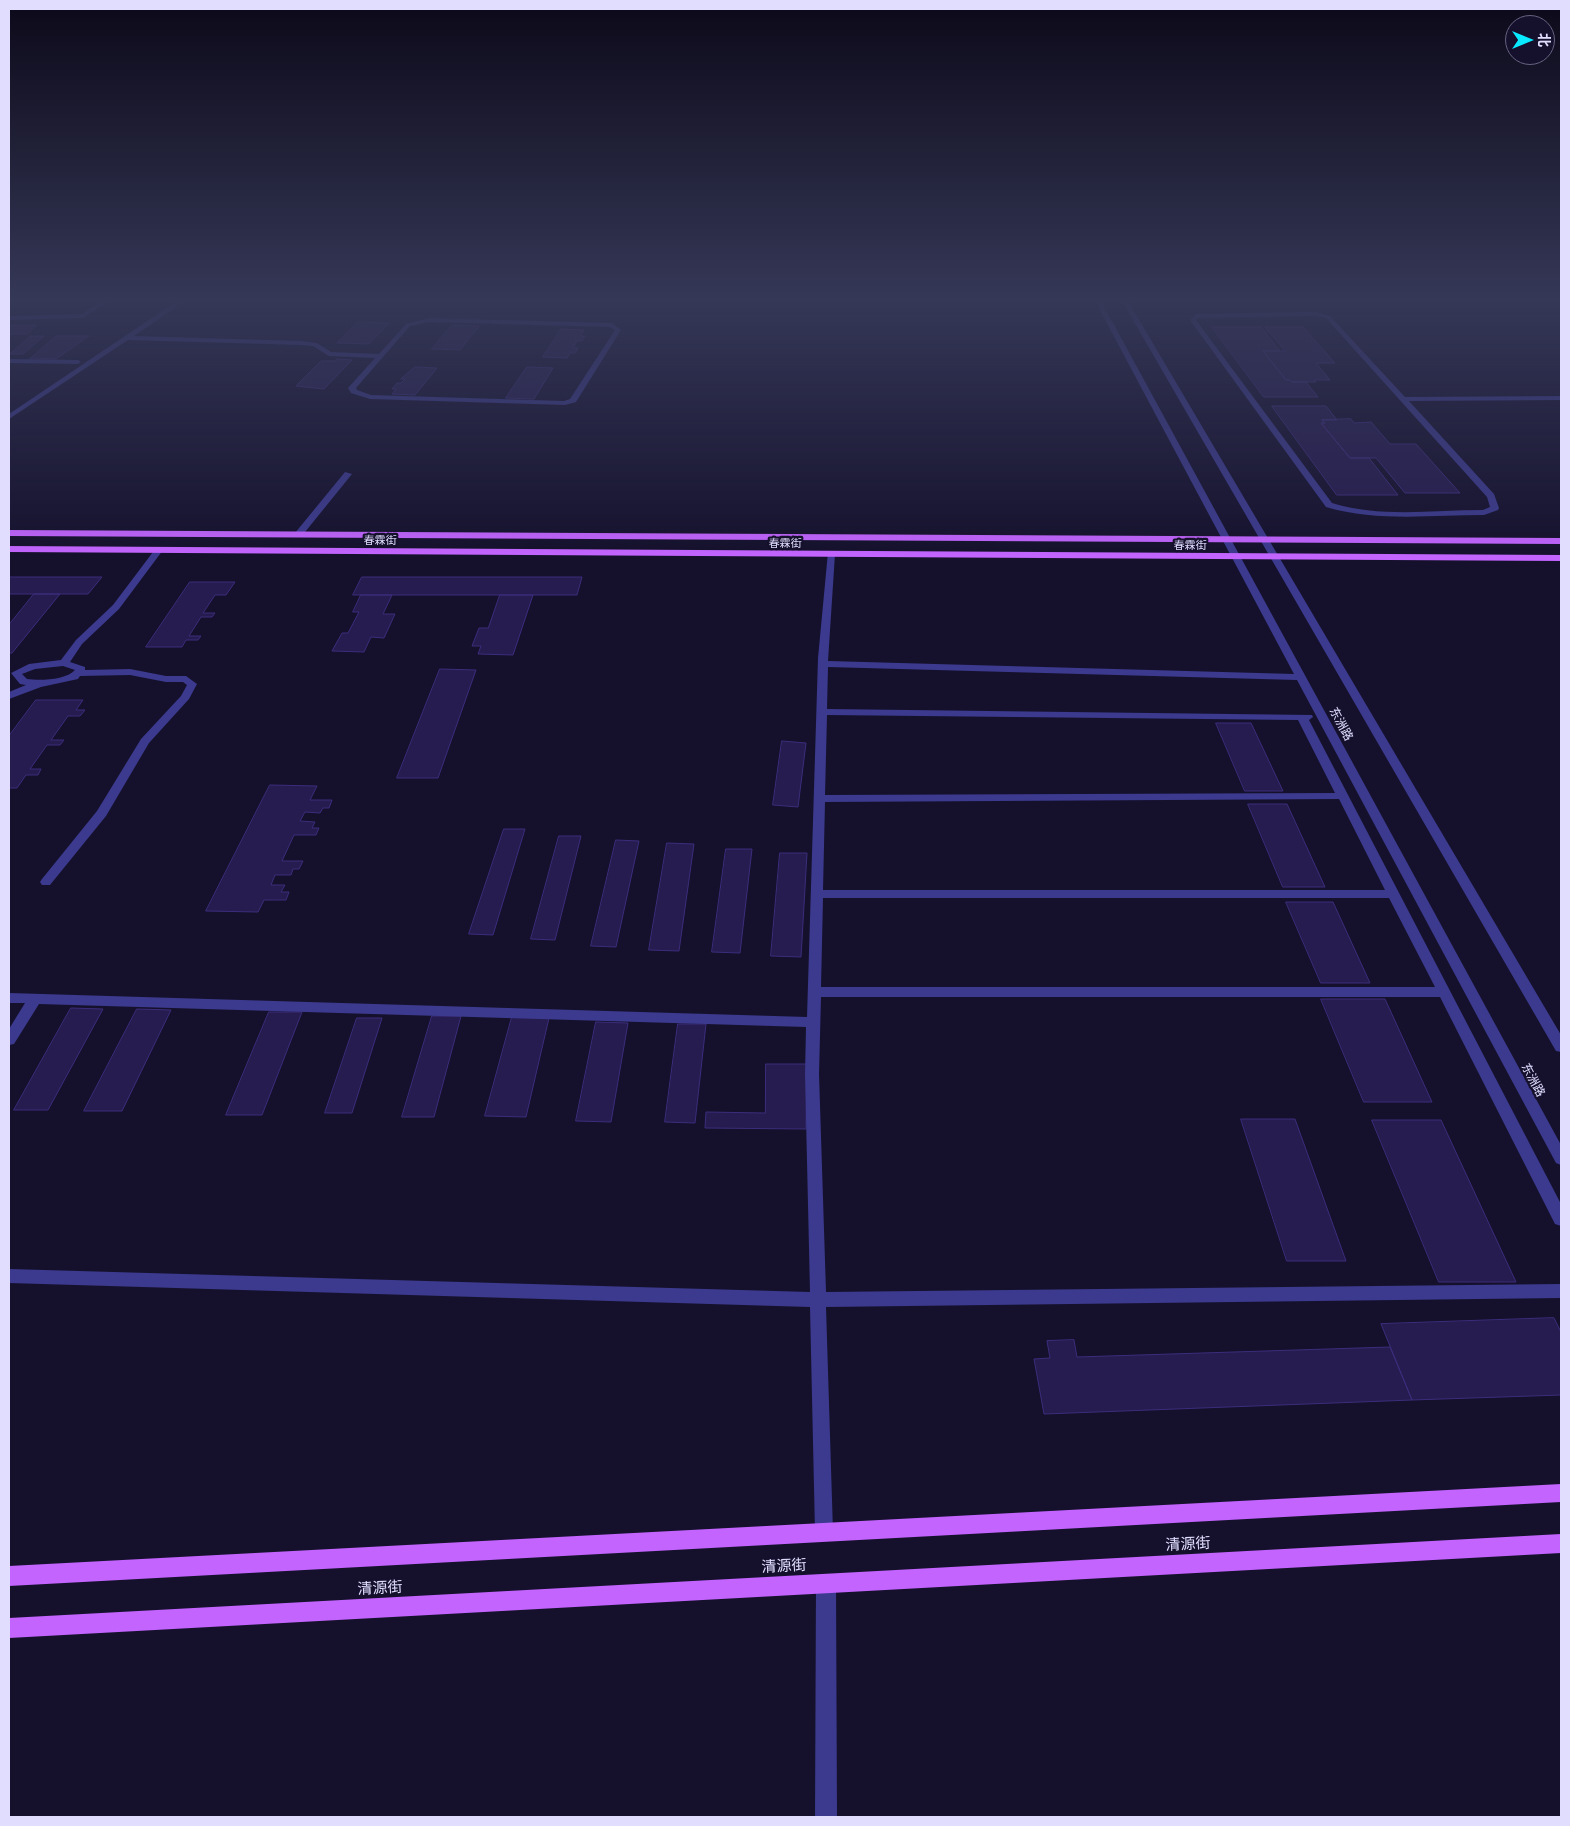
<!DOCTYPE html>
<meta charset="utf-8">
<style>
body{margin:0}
#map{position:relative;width:1570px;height:1826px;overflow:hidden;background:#15112d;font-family:Lato,"Noto Sans SC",sans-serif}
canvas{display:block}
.frame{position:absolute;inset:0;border:10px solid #e0ddff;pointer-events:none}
.north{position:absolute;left:1505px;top:15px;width:50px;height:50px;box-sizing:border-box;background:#15112d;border:1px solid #666381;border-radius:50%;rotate:90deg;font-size:14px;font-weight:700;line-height:20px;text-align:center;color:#e0ddff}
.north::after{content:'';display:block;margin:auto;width:18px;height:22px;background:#09e9ff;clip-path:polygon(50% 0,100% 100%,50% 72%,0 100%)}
</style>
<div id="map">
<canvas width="1570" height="1826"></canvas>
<div class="frame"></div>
<div class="north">北</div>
</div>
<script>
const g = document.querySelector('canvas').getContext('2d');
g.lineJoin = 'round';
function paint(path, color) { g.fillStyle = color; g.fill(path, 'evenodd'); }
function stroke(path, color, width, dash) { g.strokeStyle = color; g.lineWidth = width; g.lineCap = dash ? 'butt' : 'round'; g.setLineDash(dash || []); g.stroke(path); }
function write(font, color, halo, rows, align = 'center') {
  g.font = font + ' Lato,"Noto Sans SC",sans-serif'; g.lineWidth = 4.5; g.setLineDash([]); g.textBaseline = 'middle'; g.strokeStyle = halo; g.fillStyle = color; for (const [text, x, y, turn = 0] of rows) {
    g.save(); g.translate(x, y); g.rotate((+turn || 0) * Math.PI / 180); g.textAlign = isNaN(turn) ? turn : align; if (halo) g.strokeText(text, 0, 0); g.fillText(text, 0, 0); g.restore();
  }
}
const building = new Path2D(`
 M 358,322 L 389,323 L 369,344 L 337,343 Z
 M 9,325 L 37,325 L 27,334 L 9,334 Z
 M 452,325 L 479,326 L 460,350 L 432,349 Z
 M 1212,327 L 1261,327 L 1280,351 L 1263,351 L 1286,380 L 1290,380 L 1292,382 L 1306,382 L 1318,397 L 1264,397 Z
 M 1265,327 L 1303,327 L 1335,363 L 1316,363 L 1330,380 L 1314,380 L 1316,382 L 1292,382 L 1290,380 L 1286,380 L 1263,351 L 1285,351 Z
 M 561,329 L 584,330 L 580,336 L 585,336 L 582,341 L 577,341 L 573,348 L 578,348 L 575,353 L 570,353 L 567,358 L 543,357 Z
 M 31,336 L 44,336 L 23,354 L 10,354 Z
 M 56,336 L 89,336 L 56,359 L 30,359 Z
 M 337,359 L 352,360 L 324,389 L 296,386 L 321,361 L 335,361 Z
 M 415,367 L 437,368 L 415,395 L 392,394 L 396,389 L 392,389 L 397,383 L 401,383 L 405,379 L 401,379 Z
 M 527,367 L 553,368 L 534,399 L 506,398 Z
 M 1272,406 L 1326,406 L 1337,420 L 1322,420 L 1325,423 L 1321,423 L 1350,458 L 1369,458 L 1398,495 L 1337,495 Z
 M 1351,419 L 1354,423 L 1371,422 L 1390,444 L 1416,444 L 1460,493 L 1405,493 L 1376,458 L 1350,458 L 1321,423 L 1325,423 L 1322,420 Z
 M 9,577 L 102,577 L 88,594 L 9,594 Z
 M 362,577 L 582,577 L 577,595 L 353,595 Z
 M 190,582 L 235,582 L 226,595 L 215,595 L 203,613 L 215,613 L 212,617 L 201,617 L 189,636 L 201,636 L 198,640 L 186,640 L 182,647 L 146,647 Z
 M 34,594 L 60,594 L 12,653 L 9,653 L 9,625 Z
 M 361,595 L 392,595 L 383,614 L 395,614 L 384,638 L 371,637 L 364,652 L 332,651 L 342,633 L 348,633 L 359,612 L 353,612 Z
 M 500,595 L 533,595 L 513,655 L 478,654 L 481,646 L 472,646 L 479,628 L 488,628 Z
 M 440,669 L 476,670 L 438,778 L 397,778 Z
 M 36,700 L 83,700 L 76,710 L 85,710 L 80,716 L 68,716 L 51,740 L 64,740 L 60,745 L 47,745 L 30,769 L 41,769 L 38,775 L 26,775 L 17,788 L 9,788 L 9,736 Z
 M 1216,723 L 1251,723 L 1283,791 L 1245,791 Z
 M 782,741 L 806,743 L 798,807 L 773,805 Z
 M 270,785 L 317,786 L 310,800 L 332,800 L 329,808 L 323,808 L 320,813 L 305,812 L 300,821 L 315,822 L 312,828 L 319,828 L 316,835 L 294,835 L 282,861 L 303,861 L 299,869 L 293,869 L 291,875 L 275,875 L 271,885 L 285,885 L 281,892 L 289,892 L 286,900 L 264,900 L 258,912 L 206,911 Z
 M 1248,804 L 1287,804 L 1325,887 L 1283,887 Z
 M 504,829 L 525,829 L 493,935 L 469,934 Z
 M 559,836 L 581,836 L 555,940 L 531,939 Z
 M 616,840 L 639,841 L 616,947 L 591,946 Z
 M 667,843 L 694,844 L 679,951 L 649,950 Z
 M 726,849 L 752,849 L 740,953 L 712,952 Z
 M 780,853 L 807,853 L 801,957 L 771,956 Z
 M 1286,902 L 1333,902 L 1370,983 L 1321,983 Z
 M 1321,999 L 1385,999 L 1432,1102 L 1364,1102 Z
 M 71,1008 L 103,1009 L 48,1110 L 14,1110 Z
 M 137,1009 L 171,1010 L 122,1111 L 84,1111 Z
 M 269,1012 L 302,1012 L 262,1115 L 226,1115 Z
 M 432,1016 L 461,1016 L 434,1117 L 402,1117 Z
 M 512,1017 L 549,1018 L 526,1117 L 485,1116 Z
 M 357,1018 L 382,1018 L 352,1113 L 325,1113 Z
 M 596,1022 L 628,1023 L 611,1122 L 576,1121 Z
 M 678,1024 L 706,1024 L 695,1123 L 665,1122 Z
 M 766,1064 L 807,1064 L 806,1129 L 705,1128 L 706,1112 L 765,1113 Z
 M 1241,1119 L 1295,1119 L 1346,1261 L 1287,1261 Z
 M 1372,1120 L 1441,1120 L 1516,1282 L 1439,1282 Z
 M 1554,1318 L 1561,1332 L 1561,1395 L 1412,1400 L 1381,1324 Z
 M 1074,1340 L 1077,1357 L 1390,1347 L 1412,1400 L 1044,1414 L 1034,1359 L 1050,1358 L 1047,1341 Z`);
paint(building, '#261c4f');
stroke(building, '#3c2d7c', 1);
paint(new Path2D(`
 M 101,301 L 109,301 L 83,318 L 9,320 L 9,316 L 82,314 Z
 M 177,301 L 185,301 L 134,336 L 302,341 L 317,343 L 331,352 L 379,354 L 406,324 L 429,318 L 612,323 L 621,330 L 576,402 L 565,405 L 370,399 L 351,393 L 348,388 L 375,358 L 329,356 L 313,346 L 302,345 L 128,340 L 9,419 L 9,414 ZM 429,322 L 610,327 L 615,330 L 570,399 L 564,401 L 371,395 L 357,390 L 356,388 L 410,326 Z
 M 1095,301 L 1101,301 L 1561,1145 L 1561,1165 L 1556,1163 L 1297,680 L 828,667 L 827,709 L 1312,715 L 1313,717 L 1309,720 L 1561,1204 L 1561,1226 L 1555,1224 L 1440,997 L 821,997 L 819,1074 L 826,1292 L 1561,1284 L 1561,1298 L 826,1307 L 833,1532 L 831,1539 L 824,1541 L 817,1539 L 815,1532 L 810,1307 L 9,1283 L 9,1269 L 810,1292 L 805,1074 L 806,1027 L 39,1004 L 14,1044 L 9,1045 L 9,1029 L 25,1003 L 9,1003 L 9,993 L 807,1017 L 818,658 L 828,552 L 835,554 L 828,661 L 1294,674 ZM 827,715 L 1298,720 L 1335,793 L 825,795 ZM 1339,799 L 1385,890 L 823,890 L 825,802 ZM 823,898 L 1389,898 L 1435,987 L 821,987 Z
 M 1122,301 L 1128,301 L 1561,1035 L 1561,1052 L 1556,1051 Z
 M 1315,312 L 1330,316 L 1405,397 L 1561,396 L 1561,400 L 1409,401 L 1494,494 L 1499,508 L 1498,510 L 1484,515 C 1431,515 1377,522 1326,507 L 1190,320 L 1196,314 ZM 1315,316 L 1326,318 L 1487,497 L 1490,507 L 1483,510 C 1433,510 1380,518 1332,503 L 1196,320 L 1198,318 Z
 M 9,359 L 78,360 L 81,362 L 78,364 L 9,363 Z
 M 345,472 L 352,474 L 301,537 L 295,537 L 295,533 Z
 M 159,547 L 163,550 L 119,609 L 82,644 L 70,662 L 85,667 L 85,670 L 130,669 L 166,676 L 186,676 L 197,684 L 189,699 L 149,743 L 106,816 L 50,885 L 42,885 L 40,882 L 42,879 L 97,811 L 141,739 L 181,696 L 187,685 L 183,682 L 166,682 L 130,675 L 80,676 L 78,679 L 41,687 L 9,699 L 9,692 L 26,685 L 20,684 L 11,673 L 29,664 L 61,660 L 76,640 L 113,605 L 156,548 ZM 63,666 L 75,670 C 66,680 40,681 27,679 L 22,674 L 35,669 Z
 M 826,1574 L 833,1577 L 836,1584 L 837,1817 L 815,1817 L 816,1584 L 819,1577 Z`), '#3c3a8e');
paint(new Path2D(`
 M 9,530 L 1561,538 L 1561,544 L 9,536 Z
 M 9,546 L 1561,555 L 1561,561 L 9,552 Z
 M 1561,1484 L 1561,1502 L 9,1586 L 9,1566 Z
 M 1561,1534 L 1561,1553 L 9,1638 L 9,1618 Z`), '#c364ff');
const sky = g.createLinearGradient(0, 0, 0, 557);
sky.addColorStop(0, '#0c0919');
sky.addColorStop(0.54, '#353857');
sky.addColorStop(1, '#35385700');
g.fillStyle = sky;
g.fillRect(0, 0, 1570, 557);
write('11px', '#e0ddff', '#15112d', [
 ["春霖街",380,540],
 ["春霖街",785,543],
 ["春霖街",1190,545]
]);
write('12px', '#e0ddff', '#15112d', [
 ["东洲路",1341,724,62],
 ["东洲路",1533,1080,62]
]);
write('15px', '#e0ddff', '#15112d', [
 ["清源街",1188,1544,-3],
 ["清源街",784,1566,-3],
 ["清源街",380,1588,-3]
]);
</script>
